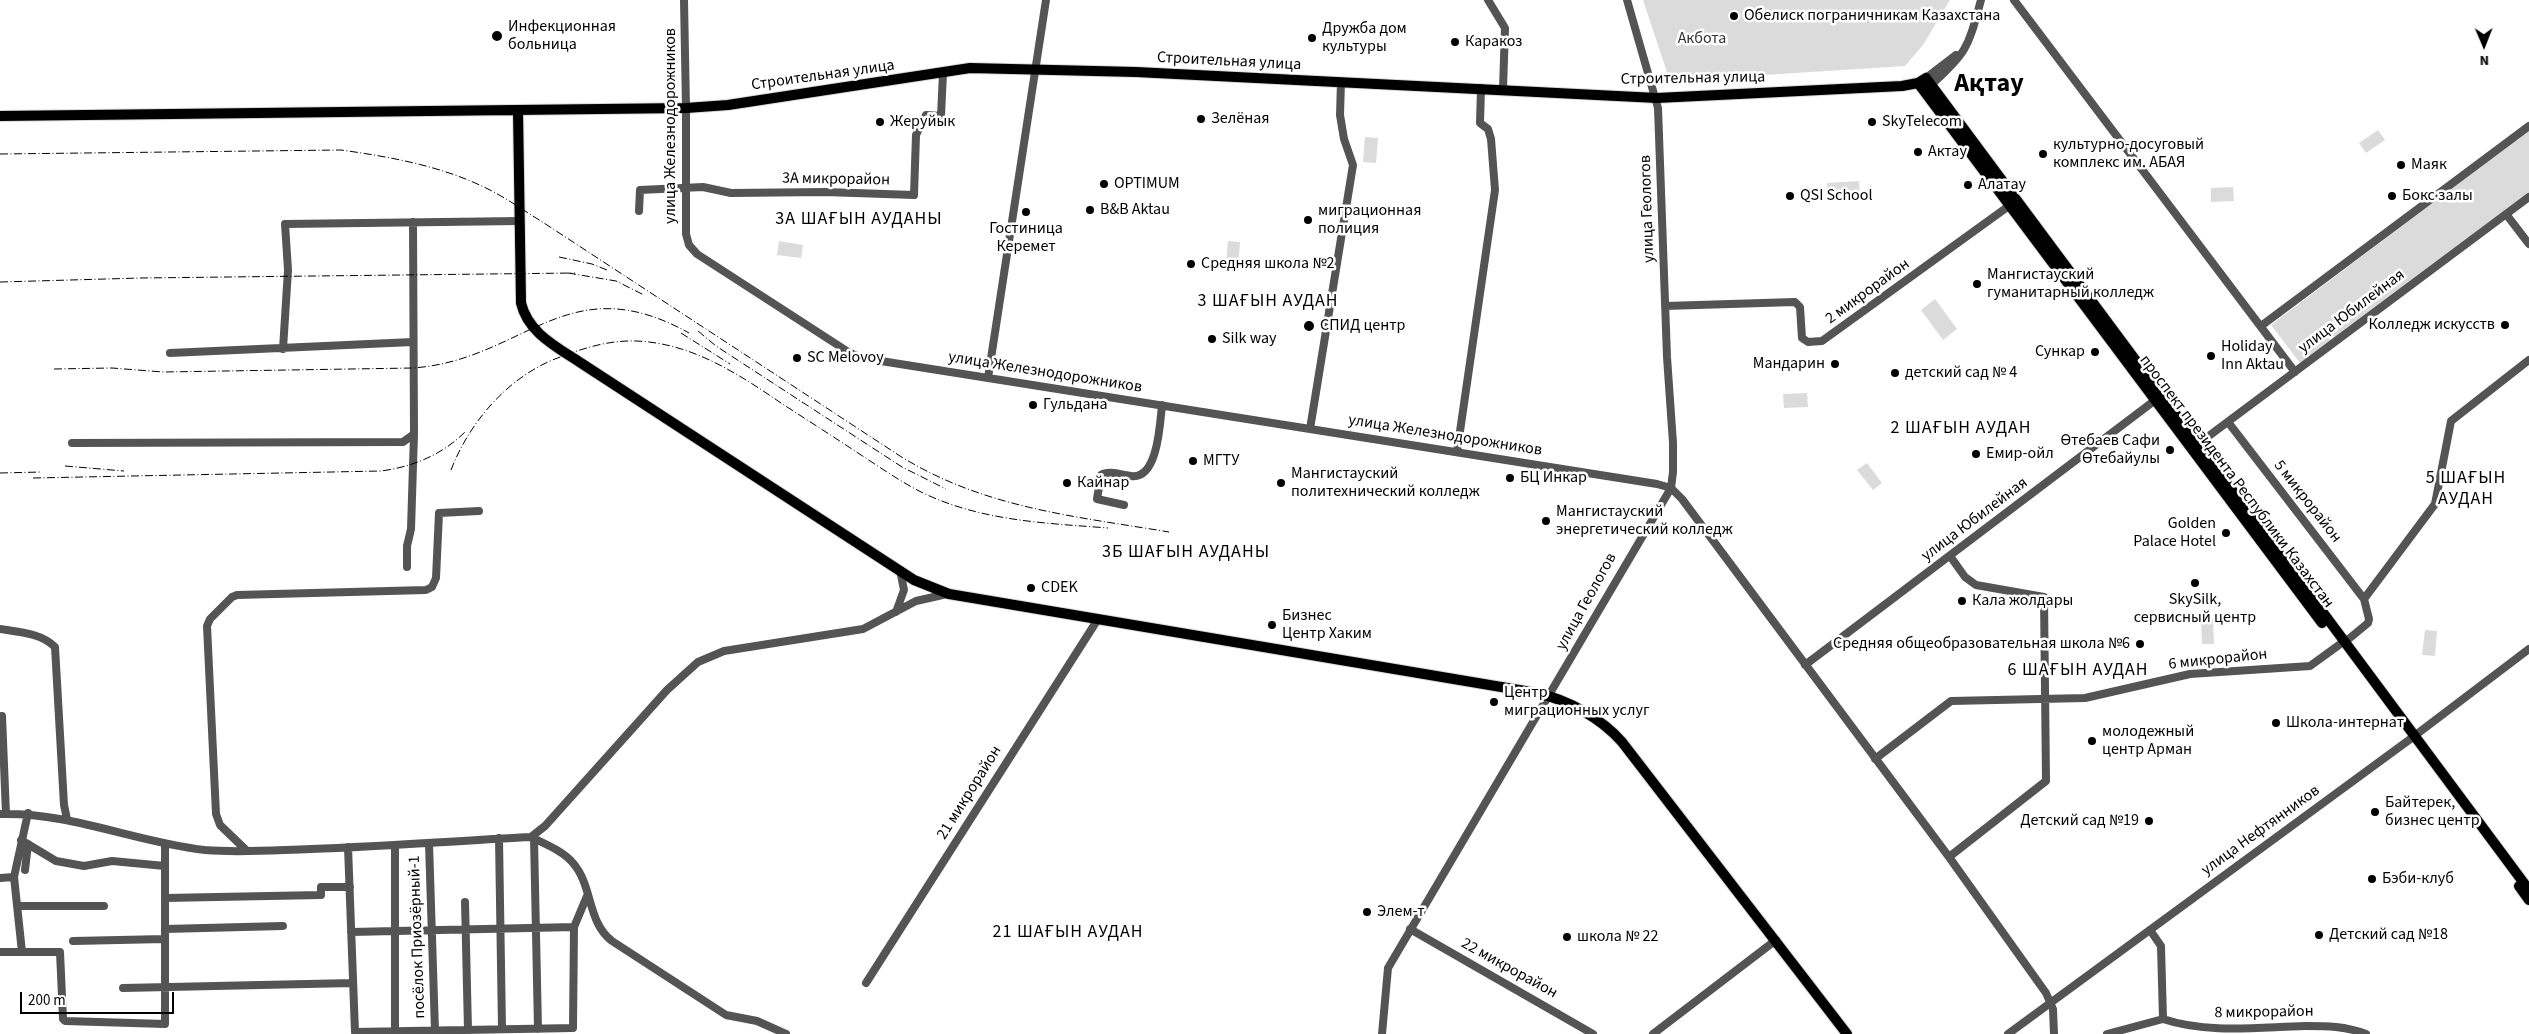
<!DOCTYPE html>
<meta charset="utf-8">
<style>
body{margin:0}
#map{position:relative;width:2529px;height:1034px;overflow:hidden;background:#fff;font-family:"Source Sans 3",sans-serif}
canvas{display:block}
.north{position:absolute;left:2459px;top:20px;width:50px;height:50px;-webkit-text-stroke:4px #fff;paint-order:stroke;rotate:179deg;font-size:14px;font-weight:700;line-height:20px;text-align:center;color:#000}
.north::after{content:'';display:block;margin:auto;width:18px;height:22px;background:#000;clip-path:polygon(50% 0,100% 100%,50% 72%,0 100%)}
.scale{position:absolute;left:20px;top:992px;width:154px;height:22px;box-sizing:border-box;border:2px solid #000;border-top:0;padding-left:6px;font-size:15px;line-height:18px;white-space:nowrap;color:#000;-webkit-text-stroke:4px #fff;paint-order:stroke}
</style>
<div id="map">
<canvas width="2529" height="1034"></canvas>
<div class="north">N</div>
<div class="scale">200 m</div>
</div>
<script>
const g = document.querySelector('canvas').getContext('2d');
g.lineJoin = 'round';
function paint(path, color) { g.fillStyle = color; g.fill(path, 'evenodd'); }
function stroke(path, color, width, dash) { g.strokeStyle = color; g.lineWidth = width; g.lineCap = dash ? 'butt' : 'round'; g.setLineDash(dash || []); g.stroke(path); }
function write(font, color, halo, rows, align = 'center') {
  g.font = font + ' "Source Sans 3",sans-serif'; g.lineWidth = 5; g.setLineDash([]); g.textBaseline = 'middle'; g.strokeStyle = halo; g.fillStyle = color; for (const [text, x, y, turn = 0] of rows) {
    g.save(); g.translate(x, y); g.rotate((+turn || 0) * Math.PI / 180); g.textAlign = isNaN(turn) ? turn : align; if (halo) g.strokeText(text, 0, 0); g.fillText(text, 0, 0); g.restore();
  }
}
paint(new Path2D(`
 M 1643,0 L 1950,0 L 1923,45 L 1905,66 L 1670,81 Z
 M 2378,130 L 2385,140 L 2366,153 L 2359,143 Z
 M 2529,130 L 2529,194 L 2300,363 L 2271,325 Z
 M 1365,137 L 1378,138 L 1376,163 L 1363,162 Z
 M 1859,181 L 1860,197 L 1828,199 L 1827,183 Z
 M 2233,187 L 2234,201 L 2211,202 L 2211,188 Z
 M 779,241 L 803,245 L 801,258 L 777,255 Z
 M 1228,241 L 1240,242 L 1238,267 L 1226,266 Z
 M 1935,299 L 1957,329 L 1943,340 L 1921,310 Z
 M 1807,393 L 1808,407 L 1784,408 L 1783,394 Z
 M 1867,463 L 1882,483 L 1873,490 L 1857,470 Z
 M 2201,619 L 2213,619 L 2214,644 L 2202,644 Z
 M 2425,630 L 2437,631 L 2435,656 L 2422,655 Z`), '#dbdbdb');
const major = new Path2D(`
 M 1918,83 L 2322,623
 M 518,110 L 521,303 C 528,333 557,347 581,363 L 914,580 L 949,594 L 1537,693 C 1568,700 1601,718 1622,742 L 1847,1034
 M 0,116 L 686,108 L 728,105 L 970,68 L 1136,72 L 1657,98 L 1902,86 L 1918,83 L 1926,78 L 2529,890
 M 2519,886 L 2529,900`);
stroke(major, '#dbdbdb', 12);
stroke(new Path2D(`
 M 684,0 L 686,108 L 686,234 L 689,245 L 697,254 L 850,353 L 862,358 L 1657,484 L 1671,488 L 1682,499 L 1949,857 L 2046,993 L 2053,1009 L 2054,1034
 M 1488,0 L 1505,28 L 1503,89
 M 2014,0 L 2295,372
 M 1926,78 L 1956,55
 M 1931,85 C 1968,52 1968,47 1981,0
 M 639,211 L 640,190 L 703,187 L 731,193 L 825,192 L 914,195 L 916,135 L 926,115 L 941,116 L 943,73
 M 2506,214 L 2529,244
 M 1665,306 L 1795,302 L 1800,307 L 1802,338 L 1808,342 L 1822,341 L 2013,203
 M 2261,326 L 2529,126
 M 283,349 L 288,270 L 285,224 L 520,221
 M 170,353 L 413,342
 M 988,378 L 1046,0
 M 2228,422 L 2364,599 L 2369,619 L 2368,623 L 2345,642
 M 1310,429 L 1353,165 L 1344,139 L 1340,115 L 1341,82
 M 72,443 L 403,442 L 414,434 L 413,222
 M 2194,447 L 2529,197
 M 1457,452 L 1495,190 L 1491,139 L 1488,129 L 1480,123 L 1481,88
 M 1124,505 L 1097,499 L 1101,475 C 1109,470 1122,475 1131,476 C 1158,480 1160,423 1162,405
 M 407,567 L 407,546 L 411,529 L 414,434
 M 2364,599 L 2435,504 L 2451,421 L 2529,360
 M 896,612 L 904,590 L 900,570
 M 0,629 C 19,632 41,633 55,647 L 64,805 L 67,819
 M 1805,665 L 2158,398
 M 2,716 L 6,814
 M 1875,759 L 1951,701 L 2085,698 L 2190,674 L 2310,666 L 2339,645
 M 0,814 C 71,812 135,842 205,850 C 240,853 276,850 311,849 C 384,846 457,841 531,837 L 545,826 L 667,690 L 698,662 L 724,651 L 863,629 L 916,601 L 947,594
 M 531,837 C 545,844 563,851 573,863 C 593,886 587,922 612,941 L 726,1015 L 757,1021 L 786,1034
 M 499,838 L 502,1029
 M 534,838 L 538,1029
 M 21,840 L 56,861 L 84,866 L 112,861 L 165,866
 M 429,843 L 435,1031
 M 348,847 L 355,1032 L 573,1028 L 574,927 L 587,896
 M 247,851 L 220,825 L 216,814 L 207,626 L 210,619 L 232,597 L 237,595 L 426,590 L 432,587 L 436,578 L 439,513 L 479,511
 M 1949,857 L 2046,781 L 2044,597 L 1976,585 L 1965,577 L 1950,556
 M 25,870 L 28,844
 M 0,878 L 14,877
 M 165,898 L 321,895 L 321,887 L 350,887
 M 465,902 L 468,1030
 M 18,906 L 104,906
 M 165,929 L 283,926
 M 1410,929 L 1593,1034
 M 351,932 L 574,927
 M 73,941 L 165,939
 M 0,952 L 22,952 L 14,877 L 28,813
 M 22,952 L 60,952 L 63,1019 L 65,1021 L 165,1024 L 165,844
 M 866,983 L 1098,619
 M 123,988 L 353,983
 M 2163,1019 C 2208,1034 2259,1027 2305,1026 C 2327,1026 2345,1026 2366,1034
 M 395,1031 L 395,845
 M 1382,1034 L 1388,968 L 1671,488 L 1673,472 L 1673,443 L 1667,357 L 1658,108 L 1627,0
 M 1653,1034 L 1776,940
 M 2008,1034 L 2409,740 L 2529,649
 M 2107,1034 L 2163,1019 L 2161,946 L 2150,930`), '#545454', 8);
stroke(major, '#000', 10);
stroke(new Path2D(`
 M 0,154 L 341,150 C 391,157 442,166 488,189 C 508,199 526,212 544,223 L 900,456 C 984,508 1073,516 1169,532
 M 559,257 L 592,264 L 607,270
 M 568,273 L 616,281 L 644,295
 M 0,282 L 141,278 L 575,273
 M 698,331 L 716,346 L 902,467 L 946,489
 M 681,333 L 730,364
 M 54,369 L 112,368 L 163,372 L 413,368 C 525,360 567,265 689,333
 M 65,466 L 124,471
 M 451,470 C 469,423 507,378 555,359 C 581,349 607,340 636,341 C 691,343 737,373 781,403 C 807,420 834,437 861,455 C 881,468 901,482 923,493 C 982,521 1044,523 1108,528
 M 0,473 L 42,472
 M 33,478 L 381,471 C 412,467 442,455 465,432`), '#000', 1, [8, 2.5, 1, 2.5]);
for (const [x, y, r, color] of [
 [1734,16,5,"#000"],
 [497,36,6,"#000"],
 [1312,38,5,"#000"],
 [1455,42,5,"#000"],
 [1201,119,5,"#000"],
 [880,122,5,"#000"],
 [1872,122,5,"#000"],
 [1918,152,5,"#000"],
 [2043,154,5,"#000"],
 [2401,165,5,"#000"],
 [1104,184,5,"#000"],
 [1968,185,5,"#000"],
 [1790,196,5,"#000"],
 [2392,196,5,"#000"],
 [1090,210,5,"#000"],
 [1026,212,5,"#000"],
 [1308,220,5,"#000"],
 [1191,264,5,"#000"],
 [1977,284,5,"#000"],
 [2505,325,5,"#000"],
 [1309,326,6,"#000"],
 [1212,339,5,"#000"],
 [2095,352,5,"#000"],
 [2211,356,5,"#000"],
 [797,358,5,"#000"],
 [1835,364,5,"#000"],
 [1895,373,5,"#000"],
 [1033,405,5,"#000"],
 [2170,450,5,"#000"],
 [1976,454,5,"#000"],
 [1193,461,5,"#000"],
 [1510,478,5,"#000"],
 [1067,483,5,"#000"],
 [1281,483,5,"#000"],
 [1546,521,5,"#000"],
 [2226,533,5,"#000"],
 [2195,583,5,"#000"],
 [1031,588,5,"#000"],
 [1962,601,5,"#000"],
 [1272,625,5,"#000"],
 [2140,644,5,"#000"],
 [1494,702,5,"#000"],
 [2276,723,5,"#000"],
 [2092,741,5,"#000"],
 [2375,812,5,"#000"],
 [2149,821,5,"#000"],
 [2372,879,5,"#000"],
 [1367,912,5,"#000"],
 [2319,935,5,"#000"],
 [1567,937,5,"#000"]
]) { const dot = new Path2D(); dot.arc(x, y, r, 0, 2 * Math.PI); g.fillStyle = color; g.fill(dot); stroke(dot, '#fff', 2); }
write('16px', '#000', '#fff', [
 ["Обелиск пограничникам Казахстана",1744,16],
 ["Инфекционная",508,27],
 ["больница",508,45],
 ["Дружба дом",1322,29],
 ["культуры",1322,47],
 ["Каракоз",1465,42],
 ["Зелёная",1211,119],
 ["Жеруйык",890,122],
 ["SkyTelecom",1882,122],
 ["культурно-досуговый",2053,145],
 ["комплекс им. АБАЯ",2053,163],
 ["Актау",1928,152],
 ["Маяк",2411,165],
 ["OPTIMUM",1114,184],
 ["Алатау",1978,185],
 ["QSI School",1800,196],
 ["Бокс залы",2402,196],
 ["B&B Aktau",1100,210],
 ["миграционная",1318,211],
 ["полиция",1318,229],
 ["Гостиница",1026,229,"center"],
 ["Керемет",1026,247,"center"],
 ["Средняя школа №2",1201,264],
 ["Мангистауский",1987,275],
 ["гуманитарный колледж",1987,293],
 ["Колледж искусств",2495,325,"right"],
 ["СПИД центр",1320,326],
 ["Silk way",1222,339],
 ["Holiday",2221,347],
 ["Inn Aktau",2221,365],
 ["Сункар",2085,352,"right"],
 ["SC Melovoy",807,358],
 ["Мандарин",1825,364,"right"],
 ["детский сад № 4",1905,373],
 ["Гульдана",1043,405],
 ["Өтебаев Сафи",2160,441,"right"],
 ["Өтебайулы",2160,459,"right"],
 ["Емир-ойл",1986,454],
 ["МГТУ",1203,461],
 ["Мангистауский",1291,474],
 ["политехнический колледж",1291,492],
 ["БЦ Инкар",1520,478],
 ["Кайнар",1077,483],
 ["Мангистауский",1556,512],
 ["энергетический колледж",1556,530],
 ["Golden",2216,524,"right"],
 ["Palace Hotel",2216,542,"right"],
 ["CDEK",1041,588],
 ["SkySilk,",2195,600,"center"],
 ["сервисный центр",2195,618,"center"],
 ["Кала жолдары",1972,601],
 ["Бизнес",1282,616],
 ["Центр Хаким",1282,634],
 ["Средняя общеобразовательная школа №6",2130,644,"right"],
 ["Центр",1504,693],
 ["миграционных услуг",1504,711],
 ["Школа-интернат",2286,723],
 ["молодежный",2102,732],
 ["центр Арман",2102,750],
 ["Байтерек,",2385,803],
 ["бизнес центр",2385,821],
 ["Детский сад №19",2139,821,"right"],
 ["Бэби-клуб",2382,879],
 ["Элем-т",1377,912],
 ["Детский сад №18",2329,935],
 ["школа № 22",1577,937]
], 'left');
write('16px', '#323232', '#fff', [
 ["Акбота",1702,39]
]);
write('16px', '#000', '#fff', [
 ["Строительная улица",1229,62,3],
 ["Строительная улица",823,76,-8],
 ["Строительная улица",1693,79,-1],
 ["улица Железнодорожников",671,126,-90],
 ["3А микрорайон",836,180,1],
 ["улица Геологов",1648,209,-92],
 ["2 микрорайон",1868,292,-36],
 ["улица Юбилейная",2352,312,-37],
 ["улица Железнодорожников",1045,373,9],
 ["улица Железнодорожников",1445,436,9],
 ["проспект президента Республики Казахстан",2236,482,53],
 ["5 микрорайон",2307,502,52],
 ["улица Юбилейная",1975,520,-37],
 ["улица Геологов",1587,602,-61],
 ["6 микрорайон",2218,660,-6],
 ["21 микрорайон",970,793,-58],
 ["улица Нефтянников",2261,831,-36],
 ["посёлок Приозёрный-1",418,937,-92],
 ["22 микрорайон",1509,969,29],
 ["8 микрорайон",2264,1013,-1]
]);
g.letterSpacing = '1px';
write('18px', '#000', '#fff', [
 ["3А ШАҒЫН АУДАНЫ",859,220],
 ["3 ШАҒЫН АУДАН",1268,302],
 ["2 ШАҒЫН АУДАН",1961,429],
 ["5 ШАҒЫН",2466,479],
 ["АУДАН",2466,500],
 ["3Б ШАҒЫН АУДАНЫ",1186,553],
 ["6 ШАҒЫН АУДАН",2078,671],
 ["21 ШАҒЫН АУДАН",1068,933]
]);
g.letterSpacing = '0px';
write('bold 26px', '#000', '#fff', [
 ["Ақтау",1989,85]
]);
</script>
